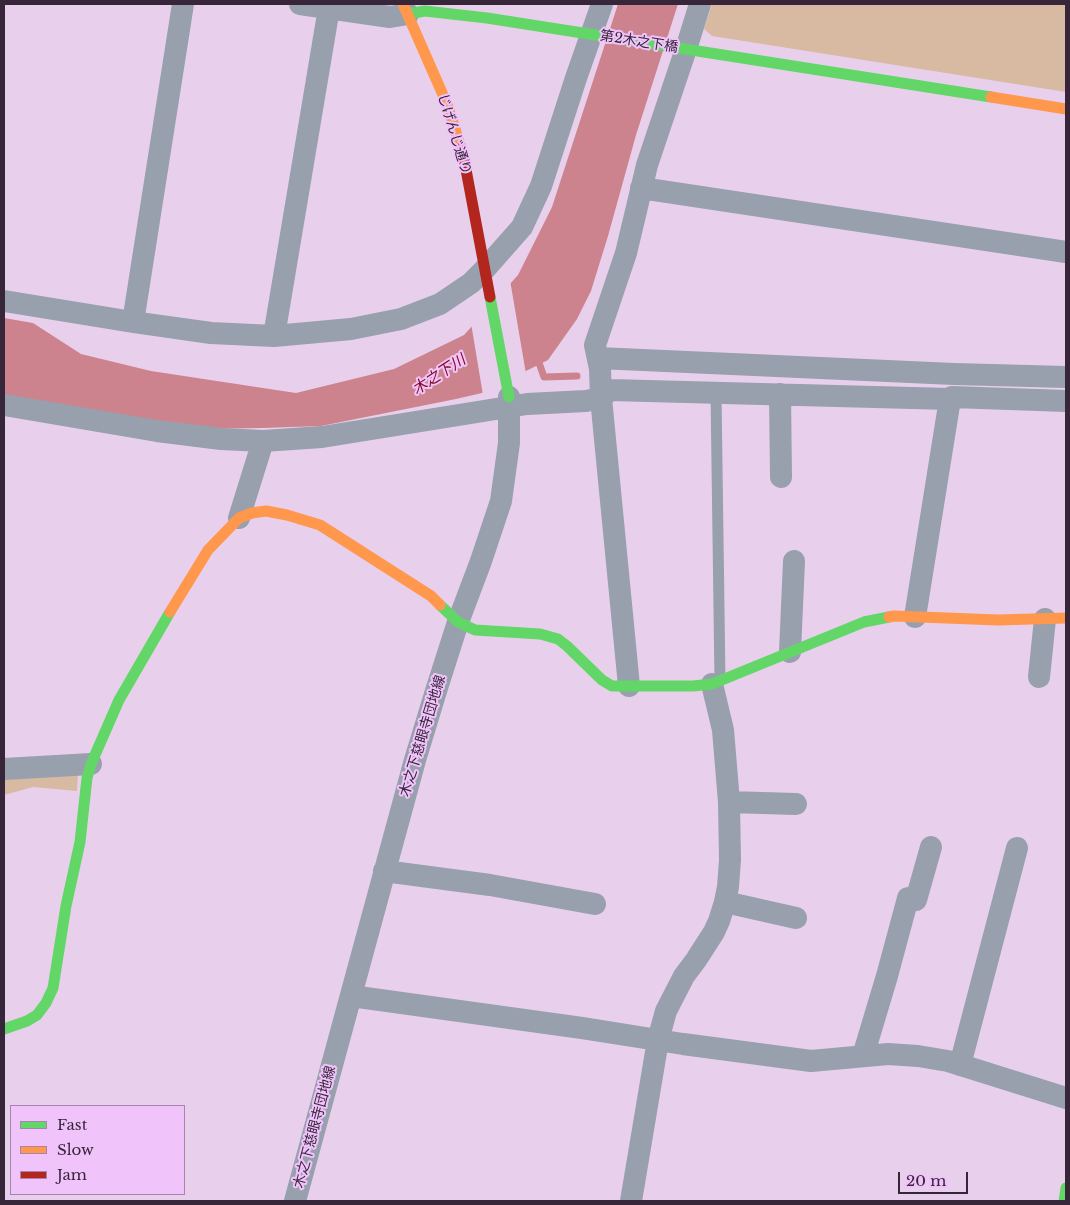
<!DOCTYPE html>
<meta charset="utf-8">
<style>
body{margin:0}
#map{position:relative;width:1070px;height:1205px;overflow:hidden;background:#e8d0ed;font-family:"Libre Baskerville",serif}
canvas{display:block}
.frame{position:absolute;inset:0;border:5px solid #37253a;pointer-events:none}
.legend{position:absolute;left:10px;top:1105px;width:175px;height:90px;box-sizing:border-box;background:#f0c3fa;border:1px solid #a684ad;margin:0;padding:6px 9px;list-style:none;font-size:15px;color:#37253a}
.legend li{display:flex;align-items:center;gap:10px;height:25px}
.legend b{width:25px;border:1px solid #a684ad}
.scale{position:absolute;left:898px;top:1172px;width:70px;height:22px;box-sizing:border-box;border:2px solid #37253a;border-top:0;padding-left:6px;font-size:15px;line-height:18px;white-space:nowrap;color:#37253a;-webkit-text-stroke:4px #f0c3fa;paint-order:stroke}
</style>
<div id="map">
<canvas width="1070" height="1205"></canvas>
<div class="frame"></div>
<ul class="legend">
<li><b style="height:6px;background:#63d668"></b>Fast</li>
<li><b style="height:6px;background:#ff974d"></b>Slow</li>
<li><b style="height:6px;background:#b3261e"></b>Jam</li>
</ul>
<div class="scale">20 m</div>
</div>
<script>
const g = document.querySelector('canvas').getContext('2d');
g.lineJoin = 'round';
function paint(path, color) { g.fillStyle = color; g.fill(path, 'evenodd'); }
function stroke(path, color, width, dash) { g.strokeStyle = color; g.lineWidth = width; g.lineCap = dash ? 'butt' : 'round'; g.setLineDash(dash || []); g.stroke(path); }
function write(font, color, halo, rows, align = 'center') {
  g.font = font + ' "Libre Baskerville","Noto Sans JP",serif'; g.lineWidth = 4; g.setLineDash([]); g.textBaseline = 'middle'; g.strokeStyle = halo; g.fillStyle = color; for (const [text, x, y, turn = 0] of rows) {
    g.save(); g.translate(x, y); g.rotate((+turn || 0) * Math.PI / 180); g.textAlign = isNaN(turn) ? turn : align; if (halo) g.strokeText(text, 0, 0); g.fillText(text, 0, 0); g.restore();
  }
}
paint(new Path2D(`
 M 712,4 L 1066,4 L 1066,92 L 712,36 L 704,29 Z
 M 78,773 L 77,791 L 33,787 L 4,795 L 4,778 Z`), '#d8b9a2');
paint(new Path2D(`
 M 618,4 L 678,4 L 636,135 L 608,236 L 591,291 L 577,319 L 548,360 L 482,393 L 456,399 L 321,426 L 263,428 L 202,429 L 4,396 L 4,318 L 33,323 L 81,354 L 151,371 L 296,393 L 394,369 L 464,335 L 518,275 L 552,207 Z`), '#cd838d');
paint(new Path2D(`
 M 510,280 L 526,374 L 483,395 L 471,323 Z`), '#e8d0ed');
stroke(new Path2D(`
 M 537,357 L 544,377 L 577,376`), '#cd838d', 7);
stroke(new Path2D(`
 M 716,393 L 720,681`), '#97a0ac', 11);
stroke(new Path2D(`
 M 300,4 L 390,17 L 408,14
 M 641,188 L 1066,252
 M 4,301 L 133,322 L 211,333 L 274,336 L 351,329 L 401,319 L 440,304 L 471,283 L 485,269 L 522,227 L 541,186 L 576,78 L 602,4
 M 133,322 L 183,4
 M 274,336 L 329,8
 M 598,358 L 954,374 L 1066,377
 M 780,394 L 781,477
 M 4,405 L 157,431 L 221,439 L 263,441 L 322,437 L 527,404 L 586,401 L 601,398 L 610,390 L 950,399 L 952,397 L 1066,401
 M 239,518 L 263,441
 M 915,617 L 950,399
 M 790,652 L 794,561
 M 1039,677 L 1045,619
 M 629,686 L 601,398 L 600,369 L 595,345 L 626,253 L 647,165 L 686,49 L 700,4
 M 4,769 L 91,764
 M 729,802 L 796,804
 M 384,871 L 490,885 L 595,904
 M 725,902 L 796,918
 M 351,996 L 582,1028 L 683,1044 L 811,1061 L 888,1054 L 918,1056 L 948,1061 L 1066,1098
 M 863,1056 L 887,976 L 908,898 L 916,900 L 931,847
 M 960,1065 L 1017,848
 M 295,1201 L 415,760 L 436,691 L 458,622 L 481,561 L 501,501 L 509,443 L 509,397
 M 631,1201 L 658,1040 L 666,1011 L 684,976 L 696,960 L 714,932 L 719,921 L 725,902 L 728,887 L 730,860 L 729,802 L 723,730 L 712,684`), '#97a0ac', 22);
stroke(new Path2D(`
 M 408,14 L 425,11 L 487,18 L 991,97
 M 490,297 L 509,397
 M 440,605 L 458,622 L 475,630 L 540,634 L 558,639 L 567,646 L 602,680 L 612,686 L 693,686 L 712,684 L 864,622 L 889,617
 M 4,1029 L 27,1021 L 37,1015 L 46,1003 L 53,988 L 66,906 L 80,842 L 87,778 L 91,764 L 119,700 L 170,612
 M 1064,1201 L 1066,1188`), '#63d668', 11);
stroke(new Path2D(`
 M 403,4 L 447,104 L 461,148
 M 991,97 L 1066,109
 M 170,612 L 208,550 L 239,518 L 252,513 L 266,511 L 287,515 L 320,525 L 431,596 L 440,605
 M 889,617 L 894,616 L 998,620 L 1066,618`), '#ff974d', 11);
stroke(new Path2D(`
 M 461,148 L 464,159 L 490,297`), '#b3261e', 11);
write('14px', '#37253a', '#f0c3fa', [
 ["第2木之下橋",639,42,9],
 ["じげんじ通り",454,134,73],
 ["木之下慈眼寺団地線",423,736,-73],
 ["木之下慈眼寺団地線",315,1127,-75]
]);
write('italic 15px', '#850b21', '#f0c3fa', [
 ["木之下川",439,375,-33]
]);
</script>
